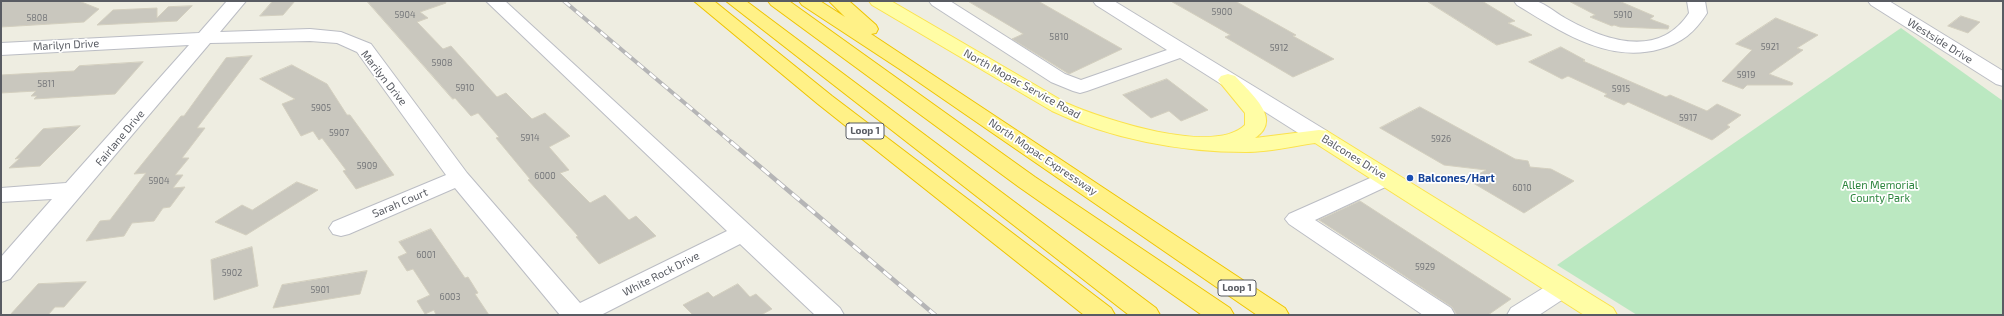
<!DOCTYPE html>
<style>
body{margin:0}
#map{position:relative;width:2004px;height:316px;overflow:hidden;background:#eeede1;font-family:"Exo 2",sans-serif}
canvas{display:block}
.frame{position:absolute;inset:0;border:2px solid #595c63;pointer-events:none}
</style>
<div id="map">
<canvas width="2004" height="316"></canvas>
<div class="frame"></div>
</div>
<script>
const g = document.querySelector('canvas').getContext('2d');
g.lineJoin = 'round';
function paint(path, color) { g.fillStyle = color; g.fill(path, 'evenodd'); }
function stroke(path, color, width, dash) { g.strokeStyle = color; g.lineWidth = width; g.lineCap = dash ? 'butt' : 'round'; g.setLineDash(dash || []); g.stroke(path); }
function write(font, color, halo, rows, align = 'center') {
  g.font = font + ' "Exo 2",sans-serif'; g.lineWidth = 3.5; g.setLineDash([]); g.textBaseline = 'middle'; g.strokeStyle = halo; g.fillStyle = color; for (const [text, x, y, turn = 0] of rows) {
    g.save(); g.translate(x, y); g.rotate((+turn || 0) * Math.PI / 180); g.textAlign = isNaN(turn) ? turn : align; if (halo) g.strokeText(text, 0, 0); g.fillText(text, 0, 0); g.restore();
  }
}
paint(new Path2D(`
 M 1901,28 L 2003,101 L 2003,315 L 1637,315 L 1557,265 Z`), '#bbe8c1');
const building = new Path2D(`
 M 1,1 L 79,1 L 99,9 L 84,22 L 1,27 Z
 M 273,1 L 295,1 L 283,15 L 260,16 Z
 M 367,1 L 445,1 L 446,3 L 420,12 L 428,18 L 417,22 L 443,49 L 451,46 L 497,97 L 506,93 L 532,119 L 545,113 L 570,136 L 549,147 L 569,170 L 560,173 L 590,203 L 605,195 L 629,220 L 636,216 L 656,236 L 599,264 L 576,237 L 578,236 L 528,180 L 530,179 L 496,138 L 499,137 L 478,113 L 471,116 L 455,98 L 453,99 Z
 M 968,1 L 1038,1 L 1122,49 L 1069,74 L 1012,39 L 1023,34 Z
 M 1171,1 L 1235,1 L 1296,35 L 1293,36 L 1334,59 L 1293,77 L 1225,37 L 1230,35 Z
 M 1427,1 L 1482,1 L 1515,21 L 1508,23 L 1532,35 L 1497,45 Z
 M 1569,1 L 1619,1 L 1654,16 L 1650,19 L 1669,26 L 1668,29 L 1620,27 L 1614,25 L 1612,26 L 1590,17 L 1595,15 Z
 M 192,6 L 177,21 L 97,25 L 113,10 L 157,8 L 157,18 L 168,7 Z
 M 1961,16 L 1980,22 L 1968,33 L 1948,26 Z
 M 1776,18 L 1818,35 L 1797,48 L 1803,50 L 1769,74 L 1793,83 L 1792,85 L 1747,85 L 1743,89 L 1722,81 L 1752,50 L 1736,44 Z
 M 1561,47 L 1585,60 L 1583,61 L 1666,97 L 1670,95 L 1707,111 L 1717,104 L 1741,115 L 1727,125 L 1730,127 L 1712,140 L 1628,102 L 1624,105 L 1604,96 L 1607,94 L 1568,76 L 1562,79 L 1529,62 Z
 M 252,56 L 197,128 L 205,128 L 182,158 L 189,158 L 175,175 L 183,175 L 173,188 L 185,187 L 170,207 L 163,208 L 154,221 L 132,223 L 124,236 L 86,241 L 100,221 L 110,220 L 146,173 L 134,174 L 181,116 L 184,116 L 226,58 Z
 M 143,62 L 115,94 L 34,99 L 37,96 L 31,96 L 36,91 L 1,93 L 1,75 L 74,71 L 79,66 Z
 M 292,65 L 327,84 L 347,115 L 350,115 L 394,175 L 356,189 L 343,171 L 346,170 L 322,138 L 319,140 L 313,131 L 301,136 L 282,104 L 295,99 L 260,79 Z
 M 1167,79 L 1208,110 L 1181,121 L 1169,111 L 1151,118 L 1123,95 Z
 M 1420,107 L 1515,159 L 1528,161 L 1530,167 L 1551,169 L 1574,181 L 1524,213 L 1468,180 L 1486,170 L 1444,165 L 1380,128 Z
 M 80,126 L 40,166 L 9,168 L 20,158 L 15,159 L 43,129 Z
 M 297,182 L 318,190 L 246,235 L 215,222 L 242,205 L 252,210 Z
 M 1360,201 L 1511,299 L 1488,315 L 1457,315 L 1452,307 L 1319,220 Z
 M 431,229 L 465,278 L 468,277 L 478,293 L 475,294 L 489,315 L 436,315 L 434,310 L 425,314 L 417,301 L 430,295 L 413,269 L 407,271 L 398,257 L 407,253 L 399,242 Z
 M 252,247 L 258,286 L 214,300 L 211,260 Z
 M 367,271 L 360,294 L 273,308 L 282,285 Z
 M 86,282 L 64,307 L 55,307 L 48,315 L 10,315 L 38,284 Z
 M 738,284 L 750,297 L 756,294 L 772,309 L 761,315 L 693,315 L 683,305 L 708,292 L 713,297 Z`);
paint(building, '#c9c7be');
stroke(building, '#d3cfbf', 1);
const minor = new Path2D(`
 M 227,1 L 246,1 L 220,32 L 310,29 L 341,32 L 371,44 L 467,173 L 580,303 L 727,231 L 486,1 L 505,1 L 840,308 L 844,315 L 815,315 L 740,244 L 601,315 L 560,315 L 455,188 L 349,234 L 341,236 L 333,234 L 329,228 L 333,222 L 446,175 L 357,52 L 337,43 L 310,41 L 210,43 L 10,279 L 1,282 L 1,257 L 52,199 L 1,202 L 1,188 L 66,183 L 189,45 L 1,55 L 1,43 L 199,33 Z
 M 929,1 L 950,1 L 1065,74 L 1081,80 L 1167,50 L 1096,5 L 1093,1 L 1114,1 L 1327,131 L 1330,136 L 1327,141 L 1319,142 L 1311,141 L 1180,58 L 1087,91 L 1080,93 L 1073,91 L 1051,82 L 932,5 Z
 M 1514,1 C 1520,1 1530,0 1536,1 C 1546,4 1556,13 1565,18 C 1604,40 1658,60 1689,13 L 1687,1 L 1705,1 L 1707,13 C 1695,32 1682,43 1660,49 C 1608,64 1560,31 1517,5 Z
 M 1868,1 L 1889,1 L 2003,71 L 2003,86 L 1996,84 L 1871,5 Z
 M 1386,171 L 1394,173 L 1397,178 L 1394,183 L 1315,220 L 1451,308 L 1455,315 L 1423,315 L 1289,224 L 1285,219 L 1289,214 Z
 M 1562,279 L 1571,282 L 1575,288 L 1571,294 L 1539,315 L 1507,315 L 1511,308 L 1553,282 Z`);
const major = new Path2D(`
 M 869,1 L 891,1 L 1066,103 C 1102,119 1214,156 1245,125 L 1245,113 L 1218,80 L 1221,76 L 1228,74 L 1235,76 C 1249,92 1284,119 1255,138 L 1319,130 L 1327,131 L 1613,308 L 1617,315 L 1584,315 L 1315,143 C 1293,146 1269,152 1246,152 C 1180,152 1111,139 1052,111 L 872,5 Z`);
const highway = new Path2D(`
 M 694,1 L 714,1 L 832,96 L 1111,308 L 1115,315 L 1084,315 L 818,104 Z
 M 726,1 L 746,1 L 1156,308 L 1160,315 L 1129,315 Z
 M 768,1 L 789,1 L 1035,177 L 1230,308 L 1234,315 L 1202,315 L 1019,187 L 771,5 Z
 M 799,1 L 820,1 L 845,17 L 829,1 L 849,1 L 876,25 L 878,29 L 876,33 L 871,34 L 1285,308 L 1289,315 L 1257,315 L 901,70 L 802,5 Z`);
stroke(minor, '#bbbdc4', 2);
stroke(major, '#fbe24c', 2);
stroke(highway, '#efc400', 2);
paint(minor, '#fff');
paint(major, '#fffda5');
paint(highway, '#fff187');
const railFar1 = new Path2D(`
 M 564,1 L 732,143`);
const rail = new Path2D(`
 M 731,142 L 935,315`);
stroke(railFar1, '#b5b5b6', 4);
stroke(rail, '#b5b5b6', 4.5);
stroke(railFar1, '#fff', 2.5, [8]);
stroke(rail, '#fff', 3, [10]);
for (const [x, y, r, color] of [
 [1410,178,4,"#1a4fb4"]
]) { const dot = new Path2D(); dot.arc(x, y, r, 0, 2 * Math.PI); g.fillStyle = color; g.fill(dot); stroke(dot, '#fff', 1.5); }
write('9px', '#75777a', null, [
 ["5900",1222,12],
 ["5904",405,15],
 ["5910",1623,15],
 ["5808",37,18],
 ["5810",1059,37],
 ["5921",1770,47],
 ["5912",1279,48],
 ["5908",442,63],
 ["5919",1746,75],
 ["5811",46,84],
 ["5910",465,88],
 ["5915",1621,89],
 ["5905",321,108],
 ["5917",1688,118],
 ["5907",339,133],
 ["5914",530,138],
 ["5926",1441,139],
 ["5909",367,166],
 ["6000",545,176],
 ["5904",159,181],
 ["6010",1522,188],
 ["6001",426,255],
 ["5929",1425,267],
 ["5902",232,273],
 ["5901",320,290],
 ["6003",450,297]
]);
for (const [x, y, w] of [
 [865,131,38],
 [1237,288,38]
]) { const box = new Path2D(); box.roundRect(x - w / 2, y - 8, w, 16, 3); g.fillStyle = '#fff'; g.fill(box); stroke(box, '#595c63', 1); }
write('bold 10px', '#595c63', null, [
 ["Loop 1",865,131],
 ["Loop 1",1237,288]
]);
write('11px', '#595c63', '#fff', [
 ["Westside Drive",1940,41,32],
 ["Marilyn Drive",66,45,-3],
 ["Marilyn Drive",384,78,52],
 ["North Mopac Service Road",1022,84,29],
 ["Fairlane Drive",120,138,-50],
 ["North Mopac Expressway",1043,157,34],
 ["Balcones Drive",1354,157,32],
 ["Sarah Court",400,203,-23],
 ["White Rock Drive",661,274,-27]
]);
write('bold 11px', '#164399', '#fff', [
 ["Balcones/Hart",1418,178]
], 'left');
write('11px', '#2e863f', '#fff', [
 ["Allen Memorial",1880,185],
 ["County Park",1880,198]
]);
</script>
